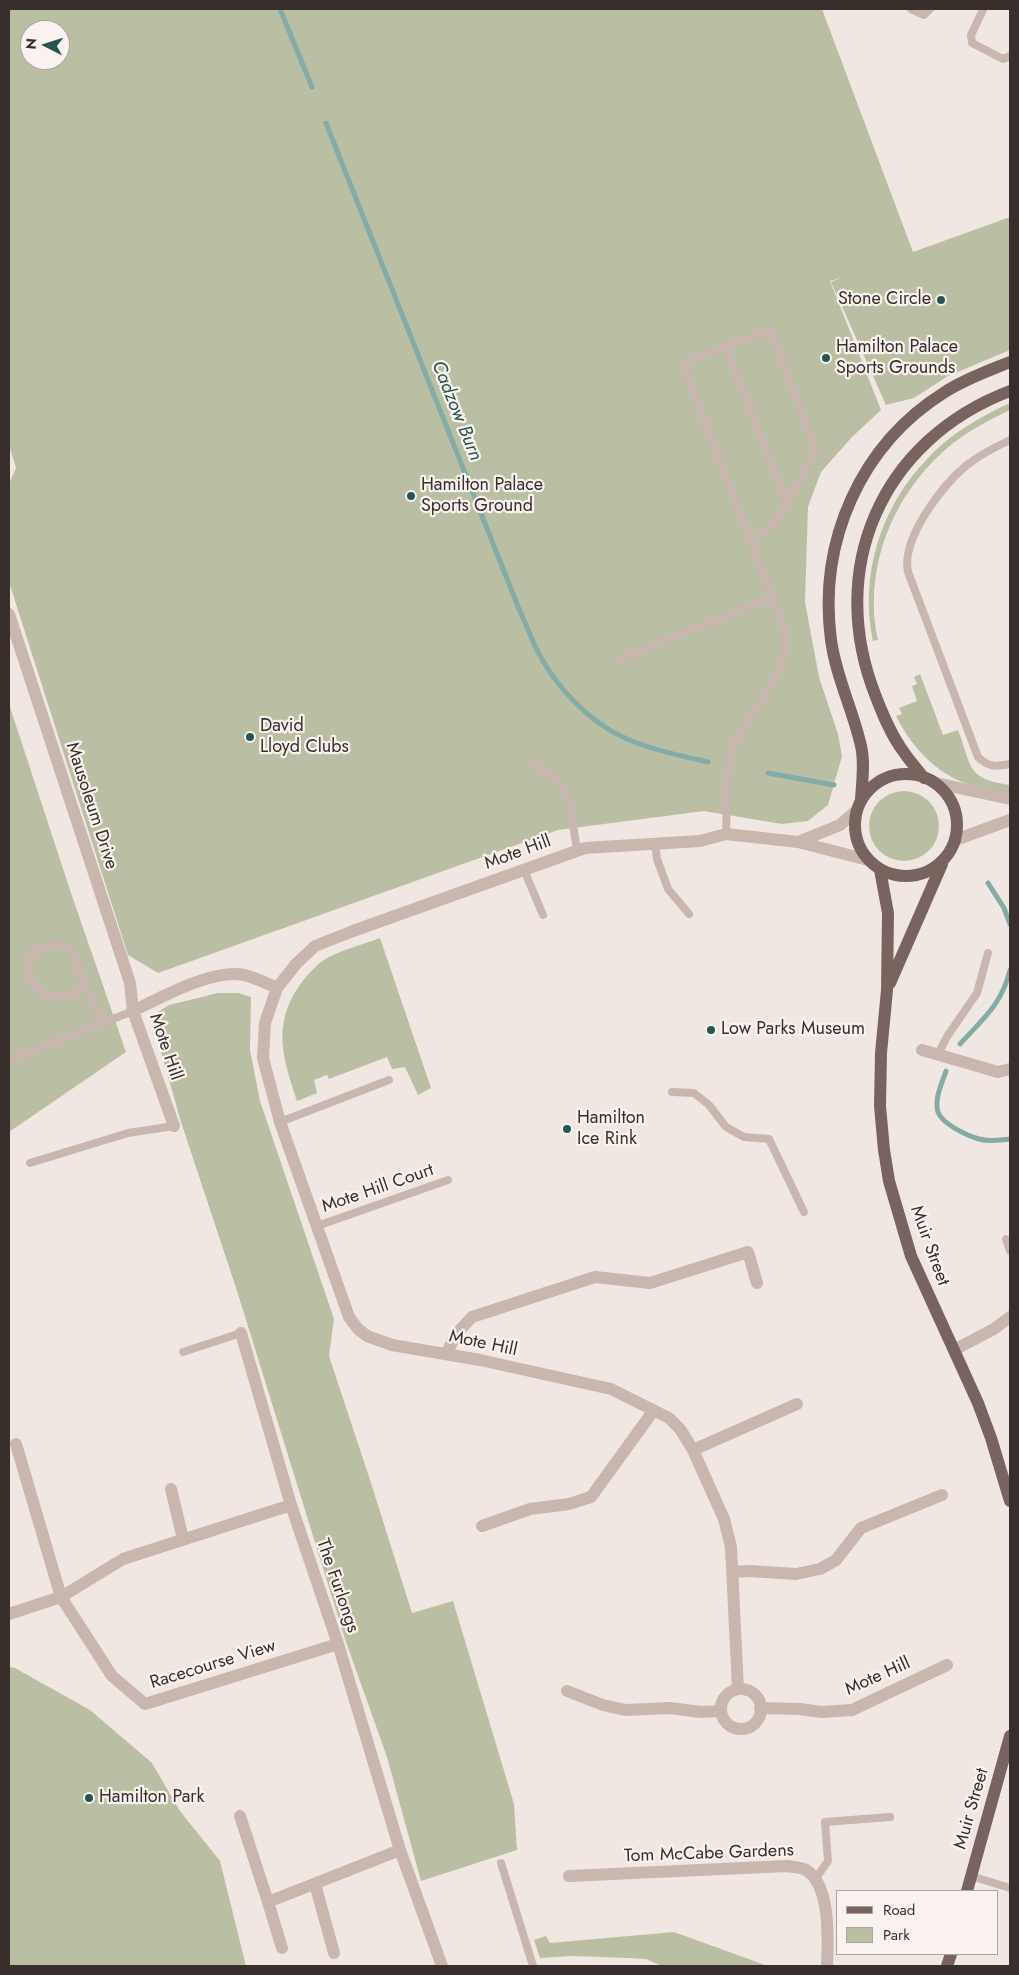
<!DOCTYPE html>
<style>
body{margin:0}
#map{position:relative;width:1019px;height:1975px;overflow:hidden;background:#f1e7e2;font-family:Jost,sans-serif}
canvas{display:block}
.frame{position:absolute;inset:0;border:10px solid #382e2c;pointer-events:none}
.legend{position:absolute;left:836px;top:1890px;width:162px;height:65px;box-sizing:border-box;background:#f9f2ee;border:1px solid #aca4a0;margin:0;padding:6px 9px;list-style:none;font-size:15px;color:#382e2c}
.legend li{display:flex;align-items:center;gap:10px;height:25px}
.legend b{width:25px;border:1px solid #aca4a0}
.north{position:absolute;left:20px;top:20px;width:50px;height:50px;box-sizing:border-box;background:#f9f2ee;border:1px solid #aca4a0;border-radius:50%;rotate:275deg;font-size:14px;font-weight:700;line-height:20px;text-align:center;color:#382e2c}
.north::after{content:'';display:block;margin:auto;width:18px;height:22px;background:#255651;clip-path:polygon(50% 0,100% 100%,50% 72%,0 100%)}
</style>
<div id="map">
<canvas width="1019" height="1975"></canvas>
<div class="frame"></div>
<ul class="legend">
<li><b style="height:6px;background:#78635f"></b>Road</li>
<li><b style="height:14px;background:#babfa3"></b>Park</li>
</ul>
<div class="north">N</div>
</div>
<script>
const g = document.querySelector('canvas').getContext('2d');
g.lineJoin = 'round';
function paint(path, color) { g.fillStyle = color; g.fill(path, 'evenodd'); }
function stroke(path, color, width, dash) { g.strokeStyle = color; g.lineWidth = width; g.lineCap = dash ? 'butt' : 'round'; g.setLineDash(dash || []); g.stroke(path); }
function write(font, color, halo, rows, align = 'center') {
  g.font = font + ' Jost,sans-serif'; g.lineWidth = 4.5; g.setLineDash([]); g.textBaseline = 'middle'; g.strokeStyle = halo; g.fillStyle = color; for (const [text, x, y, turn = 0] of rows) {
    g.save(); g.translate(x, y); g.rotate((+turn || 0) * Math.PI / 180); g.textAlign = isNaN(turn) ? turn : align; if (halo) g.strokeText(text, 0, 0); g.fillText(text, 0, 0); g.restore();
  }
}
paint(new Path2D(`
 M 9,9 L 822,9 L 913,252 L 1010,217 L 1010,350 L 948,376 L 914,398 L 886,405 L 831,282 L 843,277 L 830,281 L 881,410 L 852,437 L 821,472 L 808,507 L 805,602 L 819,677 L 838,734 L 842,756 L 828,805 L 808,821 L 782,824 L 704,811 L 558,830 L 158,973 L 128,955 L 9,582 L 9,484 L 16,468 L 9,445 ZM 30,30 L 60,30 L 60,60 L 30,60 Z
 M 1010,403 L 1010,410 C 987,421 964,433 945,450 C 892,497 863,569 878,640 L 873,641 C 859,575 881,506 928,458 C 951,433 980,417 1010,403 Z
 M 920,674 L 943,735 L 958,730 C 972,766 966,779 1010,785 L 1010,794 C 996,790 982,788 968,784 C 935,773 911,746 896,716 L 902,714 L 899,708 L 917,701 L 912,686 L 917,684 L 914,677 Z
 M 9,704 L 71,893 L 126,1052 L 9,1132 Z
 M869 826a35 35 0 1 1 70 0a35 35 0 1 1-70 0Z
 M 380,938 L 431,1088 L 418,1095 L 405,1067 L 392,1069 L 387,1057 L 329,1079 L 327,1075 L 314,1080 L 317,1093 L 297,1101 C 283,1059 272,1025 299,986 C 307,975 317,963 329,957 C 345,949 364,944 380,938 Z
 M 218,993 L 238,993 L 251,997 L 250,1050 L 260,1101 L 334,1319 L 329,1356 L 371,1483 L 412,1613 L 453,1601 L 514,1804 L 517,1850 L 421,1881 L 387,1757 L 345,1639 L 238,1294 L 181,1122 L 156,1034 L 158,1012 L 169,1005 Z
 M 9,1667 L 15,1668 L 90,1710 L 152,1763 L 180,1811 L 220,1861 L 246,1966 L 9,1966 Z
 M 674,1932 L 768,1966 L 662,1966 L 646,1959 L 628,1958 L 572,1956 L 540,1958 L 534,1940 L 546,1936 L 550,1943 Z`), '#babfa3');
stroke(new Path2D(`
 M 280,9 L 312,87
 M 326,123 L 519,609 C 525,622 530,635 536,648 C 554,685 588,722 627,739 C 653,750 681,756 708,762
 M 768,773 L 834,785
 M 988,883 L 1004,908 L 1010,924
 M 960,1044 C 983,1019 1002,1004 1010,970
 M 946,1071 C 942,1083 934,1099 938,1112 C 942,1124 968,1136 979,1139 C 989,1142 1000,1140 1010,1139`), '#83aca7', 5);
stroke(new Path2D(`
 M 911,9 L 924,15 L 930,9
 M 983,10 L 971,35 L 972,43 L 1003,59 L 1010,56
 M 725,346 L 787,503
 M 1010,440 C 995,447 980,455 967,465 C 942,485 901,539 908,572 L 978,757 C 988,767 996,767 1010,764
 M 616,660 L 773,597
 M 534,763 L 559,782 L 569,799 L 577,850
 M 726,834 C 727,812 725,765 733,746 C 749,709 790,676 786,633 L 684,368 L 689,360 L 768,331 L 772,335 L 816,450 L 776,523 L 767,530 L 751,538
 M 655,844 L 657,859 L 668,889 L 689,914
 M 524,870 L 543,915
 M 84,983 C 74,954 71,935 35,950 C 34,954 31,958 30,961 C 24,984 48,1002 70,996 C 75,994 80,987 84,983 L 102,1023
 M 938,1054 L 948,1035 L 977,993 L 988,953
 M 9,1060 L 133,1011
 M 672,1092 L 694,1093 L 709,1105 L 726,1127 L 744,1137 L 769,1139 L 804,1212
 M 280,1122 L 389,1080
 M 30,1163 L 128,1133 L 174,1126
 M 317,1226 L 448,1180
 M 1006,1239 L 1010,1251
 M 183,1352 L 241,1333
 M 501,1863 L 533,1966
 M 971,1876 L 1010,1888
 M 816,1878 L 828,1861 L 825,1822 L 890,1817`), '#c9b6ae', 8);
stroke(new Path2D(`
 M 9,614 L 130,983 L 133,1011 L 174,1126
 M 936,783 L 1010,799
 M 955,840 L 1010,820
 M 798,842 L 840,825 L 856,811
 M 133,1011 C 162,997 217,966 248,976 C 258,979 268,984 277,988
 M 922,1050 L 998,1072 L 1010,1069
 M 241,1333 L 291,1505 L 338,1644 L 400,1850 L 442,1966
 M 954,1350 L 994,1329 L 1010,1317
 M 446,1354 L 457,1333 L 472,1317 L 595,1277 L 650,1283 L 748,1252 L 757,1283
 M 16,1444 L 61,1597 L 112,1676 L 145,1704 L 338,1644
 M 693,1450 L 797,1404
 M 171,1489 L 183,1539
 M 482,1526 L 530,1509 L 569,1504 L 591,1497 L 654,1410
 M 732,1572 L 750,1571 L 796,1574 L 820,1569 L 836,1560 L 861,1528 L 942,1495
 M 9,1614 L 61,1597 L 123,1559 L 291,1505
 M 738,1689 L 731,1547 L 724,1519 L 693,1450 L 680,1429 L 669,1418 L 611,1389 L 480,1360 L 392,1345 L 367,1336 L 358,1329 L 349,1317 L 280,1122 L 263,1058 L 265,1023 L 277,988 L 296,964 L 315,946 L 353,931 L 585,848 L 700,841 L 726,834 L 798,842 L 868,860
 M721 1709a20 20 0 1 1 40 0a20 20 0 1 1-40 0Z
 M 567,1691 L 603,1705 L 625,1710 L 670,1708 L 701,1712 L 721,1711
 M 760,1708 L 800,1709 L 821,1712 L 852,1710 L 947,1665
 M 240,1816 L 268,1902 L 400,1850
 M 569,1876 L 787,1866 C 792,1867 801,1867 806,1870 C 831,1885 828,1940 827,1966
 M 315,1884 L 334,1953
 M 268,1902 L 282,1948`), '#c9b6ae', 12);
stroke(new Path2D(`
 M855 825a51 51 0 1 1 102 0a51 51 0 1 1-102 0Z
 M 924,778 C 917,769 909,760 903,751 C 891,735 883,715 876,697 C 825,569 881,440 1010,391
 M 861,799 C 862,782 865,763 861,746 C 853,710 836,677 831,640 C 818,542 860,445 945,392 C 965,379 988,371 1010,362
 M 880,870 L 888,913 L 887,990 L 881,1053 L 880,1106 L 884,1150 L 889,1181 L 911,1256 L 978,1403 L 991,1438 L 1010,1501
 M 890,983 L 942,864
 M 967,1891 L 1010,1736
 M 947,1966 L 951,1954`), '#78635f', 12);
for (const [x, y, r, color] of [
 [941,300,5,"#255651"],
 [826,358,5,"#255651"],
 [411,496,5,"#255651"],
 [250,737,5,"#255651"],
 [711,1030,5,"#255651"],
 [567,1129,5,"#255651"],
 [89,1798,5,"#255651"]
]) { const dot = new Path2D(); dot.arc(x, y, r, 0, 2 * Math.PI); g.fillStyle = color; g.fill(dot); stroke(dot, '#f9f2ee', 2); }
write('18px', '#382e2c', '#f9f2ee', [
 ["Stone Circle",931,300,"right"],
 ["Hamilton Palace",836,348],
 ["Sports Grounds",836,369],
 ["Hamilton Palace",421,486],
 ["Sports Ground",421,507],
 ["David",260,727],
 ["Lloyd Clubs",260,748],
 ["Low Parks Museum",721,1030],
 ["Hamilton",577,1119],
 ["Ice Rink",577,1140],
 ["Hamilton Park",99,1798]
], 'left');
write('18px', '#382e2c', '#f9f2ee', [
 ["Mausoleum Drive",91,806,72],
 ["Mote Hill",518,853,-20],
 ["Mote Hill",165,1047,71],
 ["Mote Hill Court",378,1189,-19],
 ["Muir Street",929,1246,70],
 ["Mote Hill",483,1344,12],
 ["The Furlongs",337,1586,71],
 ["Racecourse View",213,1665,-17],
 ["Mote Hill",878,1677,-24],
 ["Muir Street",972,1809,-74],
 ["Tom McCabe Gardens",709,1854,-2]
]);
write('italic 19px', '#255651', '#f9f2ee', [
 ["Cadzow Burn",456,411,68]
]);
</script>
